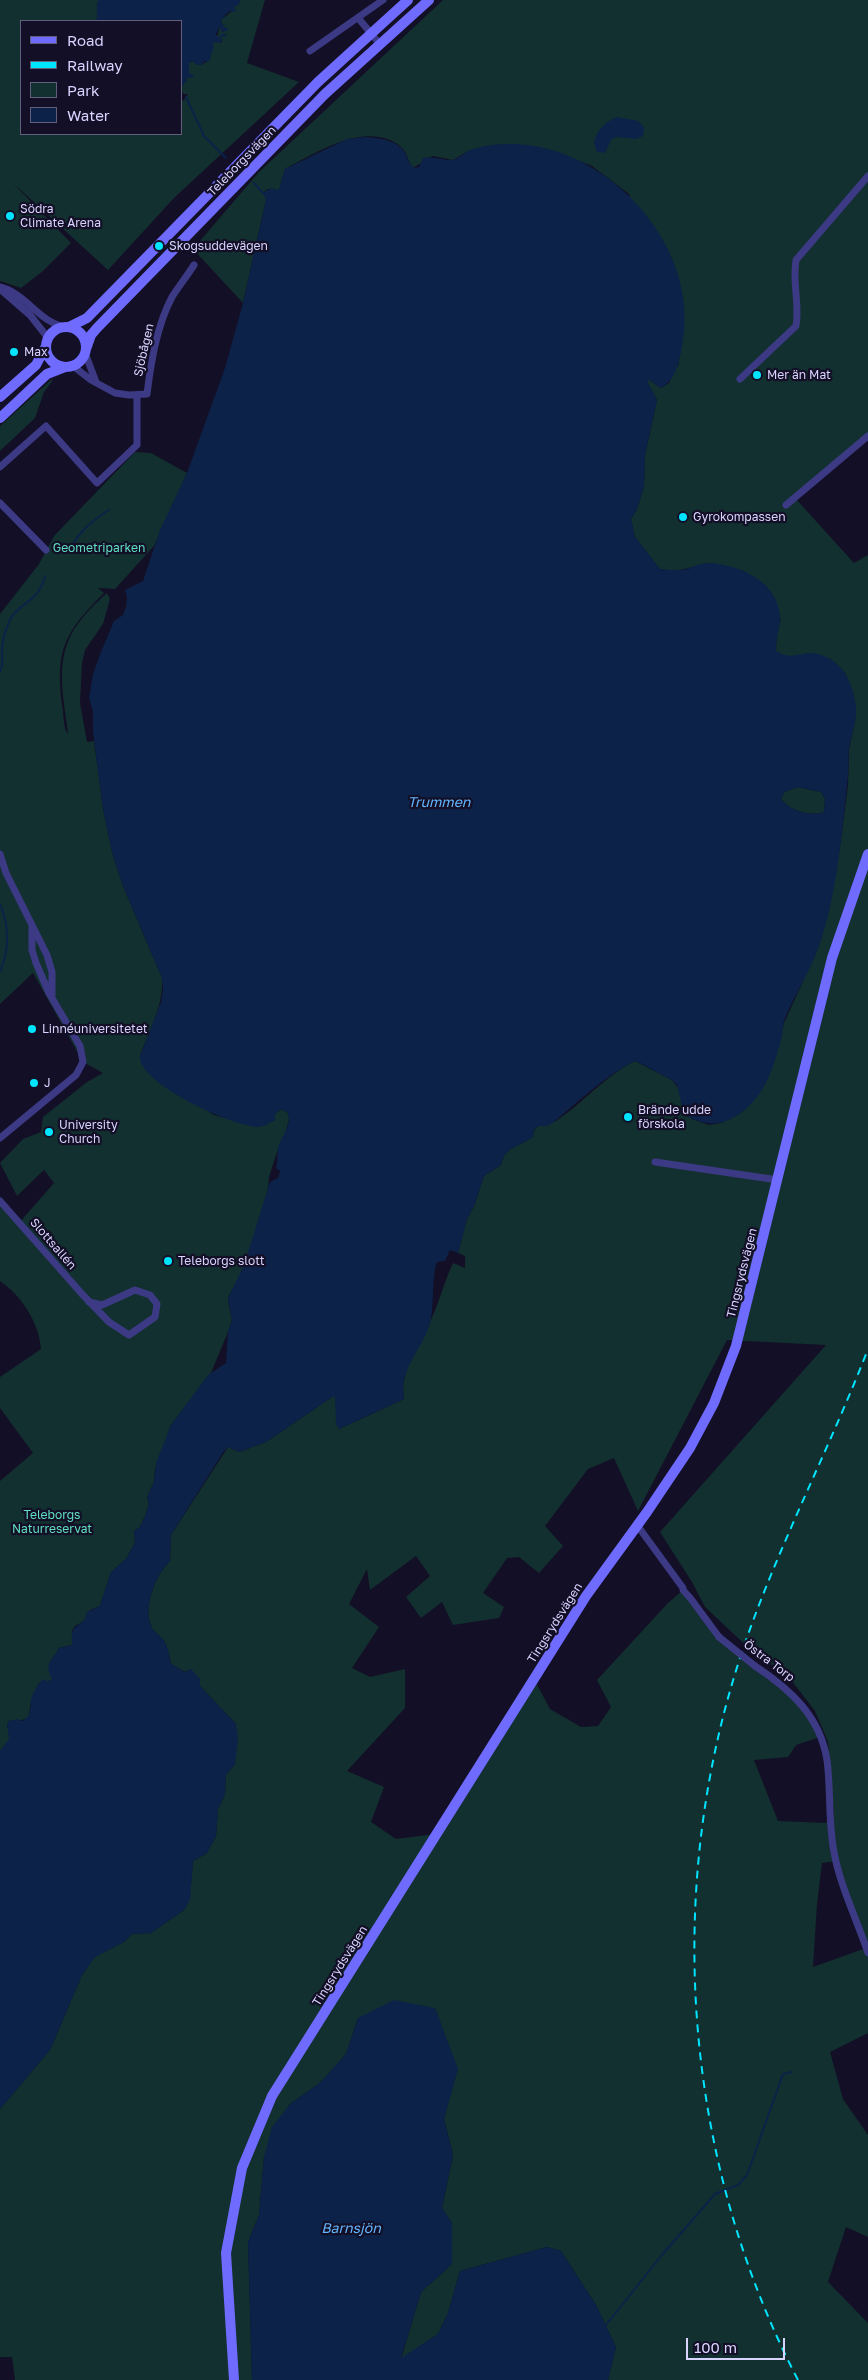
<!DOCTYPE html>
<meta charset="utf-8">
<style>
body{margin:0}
#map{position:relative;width:868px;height:2380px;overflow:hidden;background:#130f26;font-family:"Golos Text",sans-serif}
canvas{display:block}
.legend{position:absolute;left:20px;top:20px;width:162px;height:115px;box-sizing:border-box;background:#130f26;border:1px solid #625e7d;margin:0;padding:6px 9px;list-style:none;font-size:15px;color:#d9d4ff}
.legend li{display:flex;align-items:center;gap:10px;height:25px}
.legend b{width:25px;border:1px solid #625e7d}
.scale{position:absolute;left:686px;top:2338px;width:99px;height:22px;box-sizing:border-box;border:2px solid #d9d4ff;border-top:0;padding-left:6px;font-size:15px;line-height:18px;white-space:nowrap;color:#d9d4ff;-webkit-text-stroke:4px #130f26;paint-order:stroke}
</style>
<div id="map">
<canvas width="868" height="2380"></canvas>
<ul class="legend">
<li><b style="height:6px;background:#6f6bff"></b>Road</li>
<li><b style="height:6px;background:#00e5ff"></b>Railway</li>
<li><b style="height:14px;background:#12302f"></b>Park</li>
<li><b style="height:14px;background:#0c2248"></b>Water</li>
</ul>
<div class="scale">100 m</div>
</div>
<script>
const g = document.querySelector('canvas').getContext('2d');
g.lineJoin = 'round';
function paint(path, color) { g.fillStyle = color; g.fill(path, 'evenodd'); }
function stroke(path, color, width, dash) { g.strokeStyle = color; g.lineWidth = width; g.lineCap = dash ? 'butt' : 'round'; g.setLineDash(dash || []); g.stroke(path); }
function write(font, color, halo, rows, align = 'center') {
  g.font = font + ' "Golos Text",sans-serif'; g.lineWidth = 4.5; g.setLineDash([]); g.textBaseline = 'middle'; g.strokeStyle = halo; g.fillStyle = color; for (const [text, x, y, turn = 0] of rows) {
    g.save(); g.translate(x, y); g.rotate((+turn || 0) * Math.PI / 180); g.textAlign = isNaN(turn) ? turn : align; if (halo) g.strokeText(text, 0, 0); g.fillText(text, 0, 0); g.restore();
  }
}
paint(new Path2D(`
 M 0,0 L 102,0 L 97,3 L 98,17 L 96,21 L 21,21 L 21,134 L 181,134 L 181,101 L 184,100 L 188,94 L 183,94 L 181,86 L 187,81 L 185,78 L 194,76 L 189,74 L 189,63 L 194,61 L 195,64 L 201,65 L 209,60 L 213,42 L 222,42 L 221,37 L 227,34 L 223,34 L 219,38 L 217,37 L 220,26 L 223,32 L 228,29 L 223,26 L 221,20 L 232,11 L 232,8 L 238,4 L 240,0 L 265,0 L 247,63 L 299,82 L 174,198 L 108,270 L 13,183 L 71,243 L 43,271 L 21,288 L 0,281 Z
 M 443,0 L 868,0 L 868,436 L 796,499 L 854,563 L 868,555 L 868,2033 L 830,2052 L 843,2099 L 868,2135 L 868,2237 L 846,2227 L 828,2282 L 868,2323 L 868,2380 L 608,2380 L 616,2347 L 596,2305 L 561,2251 L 547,2247 L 460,2271 L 448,2313 L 438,2334 L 401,2359 L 421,2292 L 452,2264 L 452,2223 L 442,2208 L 453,2155 L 444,2119 L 457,2069 L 435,2008 L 358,2018 L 346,2054 L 320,2083 L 290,2104 L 264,2157 L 259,2215 L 248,2242 L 252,2380 L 15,2380 L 12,2357 L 0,2357 L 0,2109 L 50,2050 L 82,1975 L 95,1956 L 124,1942 L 132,1934 L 151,1933 L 184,1910 L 191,1884 L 193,1861 L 207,1853 L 216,1836 L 218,1809 L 225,1794 L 226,1775 L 235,1764 L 236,1724 L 200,1686 L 191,1669 L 185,1672 L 171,1664 C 169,1655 168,1645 162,1638 C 159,1635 155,1633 153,1630 C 141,1610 155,1575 170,1561 L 171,1535 L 228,1447 L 239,1452 L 266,1442 L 332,1397 L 335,1396 L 339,1429 L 404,1399 C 399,1371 419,1346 430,1322 C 439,1303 444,1282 453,1263 L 465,1268 L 465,1256 L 458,1253 L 467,1219 L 474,1206 L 484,1176 L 501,1165 C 504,1147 518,1147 533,1137 C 534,1121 546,1127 556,1121 C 584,1102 605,1076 635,1061 L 672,1080 L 681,1092 L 681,1103 L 692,1119 L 709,1125 L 721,1123 L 742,1112 L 778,1049 L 784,1023 L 819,946 L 830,904 L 840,847 L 848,785 L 849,750 L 856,715 L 845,673 L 838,665 L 830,659 L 810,653 L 790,657 L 783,655 L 776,651 L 777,629 L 781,619 L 744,571 L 709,563 L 676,571 L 660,569 L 635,537 L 631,519 L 637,509 L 644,486 L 645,455 L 657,400 L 647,382 L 648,379 L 661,388 L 669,383 L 679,363 L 629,194 L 592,166 L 554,151 L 470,150 L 453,160 L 433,156 L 413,168 C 407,161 408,152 400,146 C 365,120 316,153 285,169 L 279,190 L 268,189 L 264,192 L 266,200 L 243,303 L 193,249 L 259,172 ZM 727,1340 L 826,1345 L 660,1532 L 692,1582 L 705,1607 L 755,1654 L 788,1676 L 815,1711 L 828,1742 L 834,1817 L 825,1823 L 778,1821 L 754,1760 L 788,1757 L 796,1745 L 820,1737 L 797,1697 L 719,1637 L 683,1590 L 668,1603 L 597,1680 L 611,1707 L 598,1726 L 581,1727 L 550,1709 L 534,1679 L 435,1834 L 396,1839 L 371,1822 L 384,1787 L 347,1771 L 405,1708 L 405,1669 L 370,1677 L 352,1668 L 379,1627 L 349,1604 L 367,1569 L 370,1590 L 416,1556 L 430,1576 L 406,1597 L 421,1618 L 442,1602 L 453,1625 L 499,1618 L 504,1607 L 483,1593 L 507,1558 L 519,1557 L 539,1573 L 563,1546 L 545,1526 L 588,1469 L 614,1458 L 638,1511 ZM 836,1861 L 866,1948 L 813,1967 L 817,1904 L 822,1863 Z
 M 52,379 L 53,380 L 44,392 L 35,418 L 0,451 L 0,426 Z
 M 135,452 L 151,453 L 187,473 L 154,546 L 115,589 L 98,588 L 104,593 C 65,632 55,649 62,705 C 64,714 63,729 68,734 C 67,722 64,708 63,695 C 58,647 71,625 107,593 L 110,599 L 103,624 L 85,650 L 82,663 L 80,703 L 87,742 L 94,741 L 103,809 L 113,856 L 123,886 L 162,978 C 164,1005 149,1031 140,1056 L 141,1061 L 148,1072 L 214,1115 L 257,1127 L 275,1120 L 275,1114 L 281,1109 L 288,1113 L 289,1119 L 285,1135 L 278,1149 L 269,1177 L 268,1189 L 250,1250 L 236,1285 L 229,1295 L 228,1301 L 232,1320 L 228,1332 L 211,1373 L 171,1425 L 155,1469 L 154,1482 L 147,1497 L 149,1504 L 145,1516 L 140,1527 L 134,1531 L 135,1543 L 126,1559 L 111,1572 L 100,1606 L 90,1610 L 84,1621 L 75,1626 L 72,1631 L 72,1645 L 59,1648 C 52,1662 45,1663 53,1680 L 39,1683 C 37,1688 34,1693 32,1698 C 26,1716 37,1720 9,1721 L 7,1724 L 10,1739 L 0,1751 L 0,1481 L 33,1453 L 0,1408 L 0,1377 L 41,1349 C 39,1323 22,1296 0,1281 L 0,1201 L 19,1223 L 54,1183 L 44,1170 L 17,1196 L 0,1163 L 23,1139 L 41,1132 L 43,1117 L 87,1082 L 103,1073 L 83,1062 L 33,973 L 0,1004 L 0,614 L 39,564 L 54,536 Z
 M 798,787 L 821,792 L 825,799 L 824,812 C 810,817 790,811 781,799 L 784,792 Z`), '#12302f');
paint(new Path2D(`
 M 99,0 L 240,0 L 239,4 L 233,8 L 236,9 L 235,12 L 230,11 L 224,16 L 227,18 L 224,17 L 221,20 L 223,26 L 228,29 L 227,31 L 221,31 L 220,26 L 216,34 L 218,38 L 223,33 L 227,36 L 221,37 L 221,43 L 213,42 L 213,51 L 210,55 L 211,58 L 208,62 L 205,61 L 201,65 L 195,64 L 194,61 L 189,63 L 189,74 L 193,74 L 194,76 L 185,79 L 187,81 L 182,86 L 181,21 L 96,21 C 99,15 94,7 99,0 Z
 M 617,117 L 638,121 L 644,127 L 643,136 L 636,139 L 616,137 L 611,140 L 605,153 L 597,152 L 594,143 C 597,129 605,122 617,117 Z
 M 366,137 C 379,138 396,140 404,151 C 408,157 407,162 414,168 L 419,167 L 423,158 C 434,156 445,161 453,160 C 460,158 466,151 473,149 C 499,141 530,143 555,151 C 634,176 699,262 682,346 C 679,362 676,380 661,388 L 649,380 L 647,381 L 657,400 L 645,455 L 644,486 L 637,509 L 631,519 L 635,537 L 660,569 C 669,570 677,571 687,569 C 694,567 700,563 709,563 C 740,565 778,581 780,617 C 781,627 775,639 776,651 C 788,659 795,655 808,653 C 822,652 840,663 846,675 C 852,686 857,702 856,715 C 855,726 851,737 849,748 C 848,760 849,773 847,786 C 841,838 837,895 819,946 C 810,972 794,995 784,1021 C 782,1027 783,1034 781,1040 C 775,1062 768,1087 751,1104 C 730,1125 709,1130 684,1114 L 677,1085 L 672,1080 L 640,1063 L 635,1061 C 605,1076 580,1100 554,1122 L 547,1126 L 538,1126 L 534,1130 L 533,1137 C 519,1147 504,1147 501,1165 L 484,1176 L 474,1206 L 467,1219 L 458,1253 L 450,1250 L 445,1261 L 437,1262 C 432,1274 434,1303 431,1319 C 425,1348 398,1367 404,1399 L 339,1429 L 336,1424 L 335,1396 L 332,1397 L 266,1442 L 239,1452 L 228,1447 L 224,1451 L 171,1535 L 170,1561 C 155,1575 141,1610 153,1630 C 155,1633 159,1635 162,1638 C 168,1645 169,1655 171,1664 L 185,1672 L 191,1669 L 200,1679 L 200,1686 L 236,1724 L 238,1739 L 235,1764 L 226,1775 L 225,1794 L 218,1809 L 216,1836 L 207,1853 L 193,1861 L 190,1900 L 184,1910 L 151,1933 L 132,1934 L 124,1942 L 95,1957 L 82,1975 L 50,2050 L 0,2109 L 0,1751 L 9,1739 L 7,1724 L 9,1721 L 17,1719 L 22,1721 C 32,1716 30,1709 31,1700 C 32,1694 39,1683 43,1679 L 47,1681 L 52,1680 C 44,1661 51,1664 59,1648 L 72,1645 C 72,1631 70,1630 84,1621 L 87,1612 L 100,1606 L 111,1572 L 126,1559 L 135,1543 L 134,1531 L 140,1527 L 145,1516 L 149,1504 L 147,1497 L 154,1482 L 156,1463 L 171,1425 L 208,1375 L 226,1363 L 228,1332 L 232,1320 L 228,1298 L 244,1265 L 270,1182 L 278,1178 L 280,1171 L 276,1168 C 278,1161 277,1155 278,1148 C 281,1136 292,1127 288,1113 L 281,1109 L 275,1114 L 275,1120 C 270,1123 263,1127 257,1127 C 233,1126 138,1084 140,1056 L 161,1002 L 163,989 L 162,978 L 123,886 L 113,856 L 103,809 L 93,732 L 93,712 L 89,698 L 93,674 L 101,652 L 114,621 L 123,615 L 126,607 L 127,597 L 125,590 L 143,581 L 160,530 L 187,473 L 225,368 L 243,303 L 266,200 L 263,193 L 271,188 L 279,190 L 285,169 L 347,139 ZM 798,787 L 821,792 L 825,799 L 824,812 C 810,817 790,811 781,799 L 784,792 Z
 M 394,2000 L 435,2008 L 458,2069 L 444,2119 L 453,2155 L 442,2208 L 452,2223 L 452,2264 L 421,2292 L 401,2358 L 438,2334 L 448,2313 L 460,2271 L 547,2247 L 561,2251 L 596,2305 L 616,2347 L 608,2380 L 252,2380 L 248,2242 L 259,2215 L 264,2157 L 272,2127 L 290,2104 L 320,2083 L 346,2054 L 358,2018 Z`), '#0c2248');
stroke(new Path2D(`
 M 186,97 L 204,136 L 226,158
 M 254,183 L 263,193
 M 69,550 C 80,531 91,521 109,510
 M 0,672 C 4,662 2,658 2,649 C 2,641 7,625 11,618 C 23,600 38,603 45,576
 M 0,904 C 9,925 10,949 0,971
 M 606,2325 L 661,2256 L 715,2194 L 738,2185 L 747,2175 L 783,2074 L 792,2072`), '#0c2248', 2);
stroke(new Path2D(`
 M 359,19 L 379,43
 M 310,51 L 383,0
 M 0,287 C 27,294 39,323 66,327
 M 0,289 L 30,315 L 48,338
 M 85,353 L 96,382
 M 73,366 L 91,380 L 115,393 L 129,395 L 147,394 C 151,362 157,325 172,297 C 179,286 187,276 194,265
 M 740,379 L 796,326 C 800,304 792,284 796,260 L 868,176
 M 0,467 L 46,426 L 97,483 L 137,445 L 137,395
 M 0,503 L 46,550
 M 786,505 L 868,436
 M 0,854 L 6,873 L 47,955 L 52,972 L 52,995
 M 0,1138 L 76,1075 L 83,1062 L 80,1046 L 49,993 L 36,963 L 32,950 L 32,928
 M 655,1162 L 778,1180
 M 0,1201 L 82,1294 L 108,1321 L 109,1322 L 129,1335 L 155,1317 L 157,1304 L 150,1295 L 135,1290 L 102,1305 L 89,1302
 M 637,1525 L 683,1588 L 683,1590 L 691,1599 L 719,1637
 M 755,1666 C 790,1689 820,1716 827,1760 C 831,1790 828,1821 834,1852 C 840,1886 857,1920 868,1953`), '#3d3a85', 7);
stroke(new Path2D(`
 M46 347a20 20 0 1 1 40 0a20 20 0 1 1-40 0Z
 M 69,327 L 87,318 L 318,82 L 408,0
 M 86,349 L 91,335 L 97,328 L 325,94 L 429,0
 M 0,397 L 36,365 L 46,346
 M 0,418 L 47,374 L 65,367
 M 234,2380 L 226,2253 L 242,2168 L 272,2096 L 586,1596 L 647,1512 L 690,1448 L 714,1403 L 736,1346 L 832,958 L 868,854`), '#6f6bff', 10);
stroke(new Path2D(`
 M 798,2380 C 682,2157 663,1886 743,1649 C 778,1546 829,1450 868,1349`), '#00e5ff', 2, [8, 6]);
stroke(new Path2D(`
 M 719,1637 L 755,1666`), '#3d3a85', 7);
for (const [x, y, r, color] of [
 [10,216,5,"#00e5ff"],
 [159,246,5,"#00e5ff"],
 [14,352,5,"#00e5ff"],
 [757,375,5,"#00e5ff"],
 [683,517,5,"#00e5ff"],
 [32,1029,5,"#00e5ff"],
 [34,1083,5,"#00e5ff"],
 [628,1117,5,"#00e5ff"],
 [49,1132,5,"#00e5ff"],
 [168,1261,5,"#00e5ff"]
]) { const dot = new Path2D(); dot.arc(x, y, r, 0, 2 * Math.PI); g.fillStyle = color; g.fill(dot); stroke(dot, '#130f26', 2); }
write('12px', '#d9d4ff', '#130f26', [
 ["Teleborgsvägen",242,161,-46],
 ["Sjöbågen",144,350,-77],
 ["Slottsallén",53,1244,49],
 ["Tingsrydsvägen",742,1273,-76],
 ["Tingsrydsvägen",555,1623,-58],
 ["Östra Torp",769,1661,37],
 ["Tingsrydsvägen",340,1966,-58]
]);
write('12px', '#d9d4ff', '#130f26', [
 ["Södra",20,209],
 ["Climate Arena",20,223],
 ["Skogsuddevägen",169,246],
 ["Max",24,352],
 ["Mer än Mat",767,375],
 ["Gyrokompassen",693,517],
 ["Linnéuniversitetet",42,1029],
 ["J",44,1083],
 ["Brände udde",638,1110],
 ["förskola",638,1124],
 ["University",59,1125],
 ["Church",59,1139],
 ["Teleborgs slott",178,1261]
], 'left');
write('12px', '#5fe0c0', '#130f26', [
 ["Geometriparken",99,548],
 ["Teleborgs",52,1515],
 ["Naturreservat",52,1529]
]);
write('italic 14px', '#62b6ff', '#130f26', [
 ["Trummen",439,803],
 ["Barnsjön",351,2229]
]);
</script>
